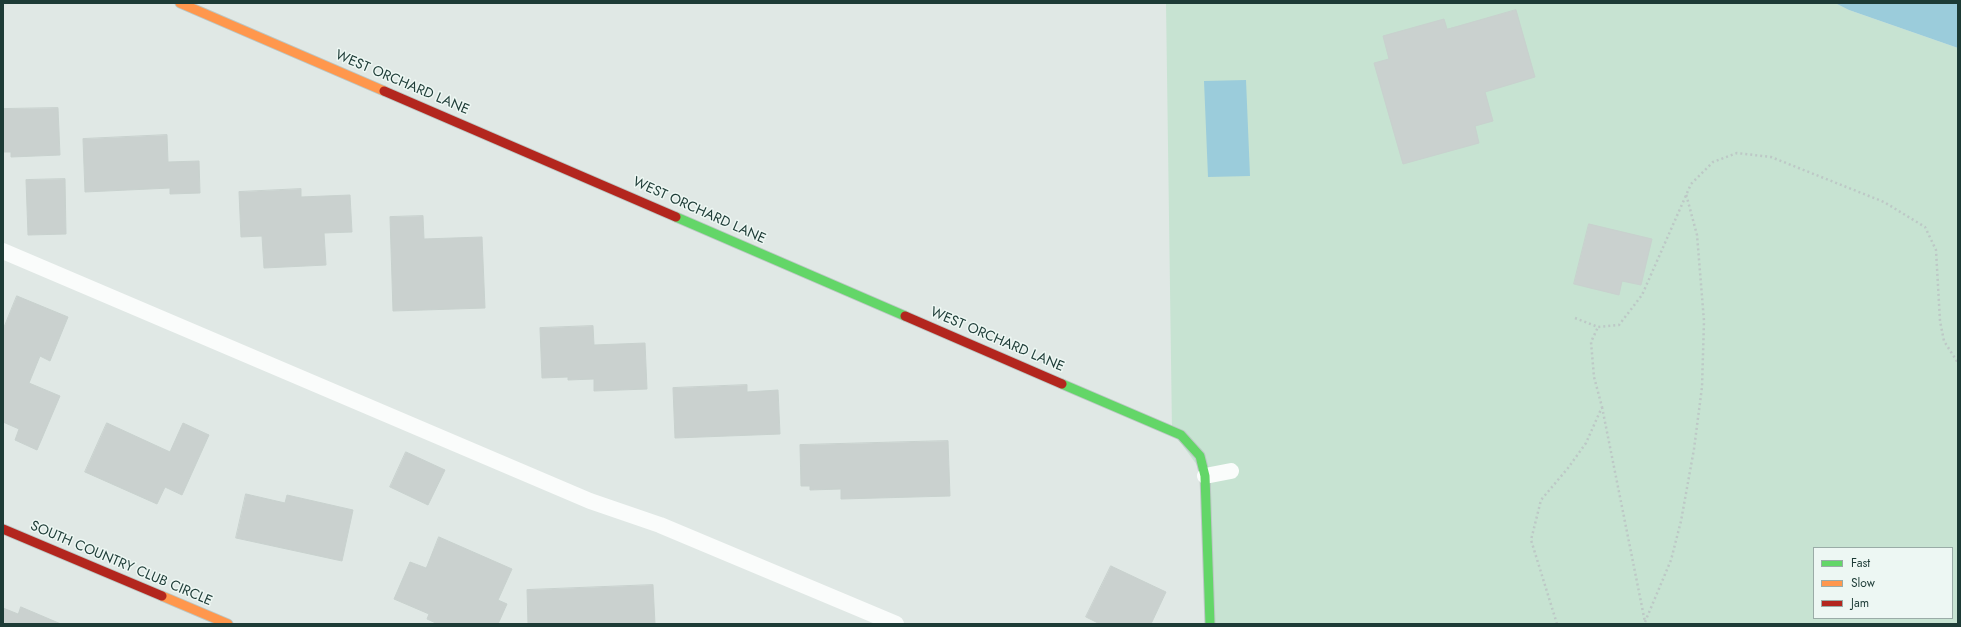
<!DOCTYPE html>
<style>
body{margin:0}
#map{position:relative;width:1961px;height:627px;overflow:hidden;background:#e0e8e5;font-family:Jost,sans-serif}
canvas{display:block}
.frame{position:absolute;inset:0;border:4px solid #1d3b36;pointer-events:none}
.legend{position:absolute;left:1813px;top:547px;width:140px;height:72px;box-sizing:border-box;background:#edf7f3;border:1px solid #9aaca7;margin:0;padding:5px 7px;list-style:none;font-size:12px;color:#1d3b36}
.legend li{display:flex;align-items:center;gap:8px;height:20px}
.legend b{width:20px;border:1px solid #9aaca7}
</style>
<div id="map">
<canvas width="1961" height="627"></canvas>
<div class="frame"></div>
<ul class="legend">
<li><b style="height:5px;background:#63d668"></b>Fast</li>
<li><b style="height:5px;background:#ff974d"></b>Slow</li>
<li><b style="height:5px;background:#b3261e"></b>Jam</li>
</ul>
</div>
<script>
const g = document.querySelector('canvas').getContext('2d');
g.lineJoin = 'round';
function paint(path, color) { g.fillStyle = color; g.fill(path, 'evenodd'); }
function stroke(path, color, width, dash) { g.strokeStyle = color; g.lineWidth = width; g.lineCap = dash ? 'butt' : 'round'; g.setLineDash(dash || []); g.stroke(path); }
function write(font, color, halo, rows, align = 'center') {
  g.font = font + ' Jost,sans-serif'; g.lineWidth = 3; g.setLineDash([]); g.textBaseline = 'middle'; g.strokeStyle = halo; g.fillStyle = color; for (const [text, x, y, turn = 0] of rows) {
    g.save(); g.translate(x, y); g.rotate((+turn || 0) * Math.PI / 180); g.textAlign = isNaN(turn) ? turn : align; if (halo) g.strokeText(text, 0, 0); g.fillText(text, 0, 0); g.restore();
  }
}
paint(new Path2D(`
 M 1166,3 L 1835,3 L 1849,10 L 1958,48 L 1958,624 L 1210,624 L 1205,476 L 1172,431 ZM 1814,548 L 1952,548 L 1952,618 L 1814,618 Z`), '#c7e3d2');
paint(new Path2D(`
 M 1835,3 L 1958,3 L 1958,48 L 1849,10 Z
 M 1246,80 L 1250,176 L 1208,177 L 1204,81 Z`), '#9bccdb');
const building = new Path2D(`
 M 1516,10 L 1535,77 L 1485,92 L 1493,121 L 1475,126 L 1479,143 L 1403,164 L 1374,63 L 1389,59 L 1383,36 L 1444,19 L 1447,29 Z
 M 58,108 L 60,155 L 11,157 L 11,152 L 3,152 L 3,109 Z
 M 167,135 L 168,162 L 199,161 L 200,193 L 170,194 L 170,188 L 85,192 L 83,139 Z
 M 65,179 L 66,234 L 28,235 L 26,180 Z
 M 301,189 L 301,197 L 350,195 L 352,232 L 324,233 L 326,265 L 264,268 L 262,236 L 241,237 L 239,192 Z
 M 423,216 L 424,239 L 482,237 L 485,308 L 393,311 L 390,217 Z
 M 1589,224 L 1652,239 L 1641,285 L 1622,281 L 1619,295 L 1574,284 Z
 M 17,296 L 68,317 L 50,361 L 40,356 L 29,383 L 60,396 L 37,450 L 15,440 L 19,429 L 3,422 L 3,330 Z
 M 593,326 L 594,345 L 645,343 L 647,389 L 594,391 L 594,379 L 568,380 L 568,377 L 542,378 L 540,328 Z
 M 747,385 L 747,392 L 778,390 L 780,434 L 675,438 L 673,388 Z
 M 107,423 L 170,452 L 183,423 L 209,435 L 182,495 L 165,487 L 157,504 L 85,472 Z
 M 948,441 L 950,496 L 841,499 L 841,489 L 810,490 L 810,486 L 801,486 L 800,445 Z
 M 406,452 L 445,470 L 428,505 L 390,487 Z
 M 246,494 L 285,503 L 287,495 L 353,510 L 342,561 L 236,538 Z
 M 439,537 L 512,569 L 498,600 L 507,604 L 498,624 L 438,624 L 427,619 L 429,614 L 394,599 L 410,562 L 426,568 Z
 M 1111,566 L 1166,592 L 1151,624 L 1100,624 L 1086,617 Z
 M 653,585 L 655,624 L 528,624 L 527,590 Z
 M 21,607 L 61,624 L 3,624 L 3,608 L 18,614 Z`);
paint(building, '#cad1cf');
stroke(building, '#c8d1ce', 1);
const fast = new Path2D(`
 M 676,217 L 905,316
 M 1062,384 L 1181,435 L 1200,456 L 1205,476 L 1210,624`);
const slow = new Path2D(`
 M 180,3 L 384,91
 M 162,596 L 228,624`);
const jam = new Path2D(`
 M 384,91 L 676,217
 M 905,316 L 1062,384
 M 3,529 L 162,596`);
stroke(fast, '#bbc7c4', 11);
stroke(slow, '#bbc7c4', 11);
stroke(jam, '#bbc7c4', 11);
stroke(new Path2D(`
 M 1575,318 L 1598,327 L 1619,325 L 1642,295 L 1691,184 L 1713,162 L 1737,153 L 1771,157 L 1884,202 L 1925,227 L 1936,250 L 1940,321 L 1944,341 L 1958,363
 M 1602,407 L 1645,622
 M 1645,622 L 1671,560 L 1681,521 L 1694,449 L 1702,387 L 1704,321 L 1697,235 L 1686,194
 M 1557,624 L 1531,540 L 1541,500 L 1568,468 L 1586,443 L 1602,407 L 1594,377 L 1591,342 L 1598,327`), '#bdc8c6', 2.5, [2, 3]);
stroke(new Path2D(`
 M 3,251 L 590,501 L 660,525 L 896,624
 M 1205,476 L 1231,471`), '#fafcfb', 16);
stroke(fast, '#63d668', 9);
stroke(slow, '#ff974d', 9);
stroke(jam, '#b3261e', 9);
write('14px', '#1d3b36', '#edf7f3', [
 ["WEST ORCHARD LANE",402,83,23],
 ["WEST ORCHARD LANE",699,211,24],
 ["WEST ORCHARD LANE",997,340,23],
 ["SOUTH COUNTRY CLUB CIRCLE",121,564,23]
]);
</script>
